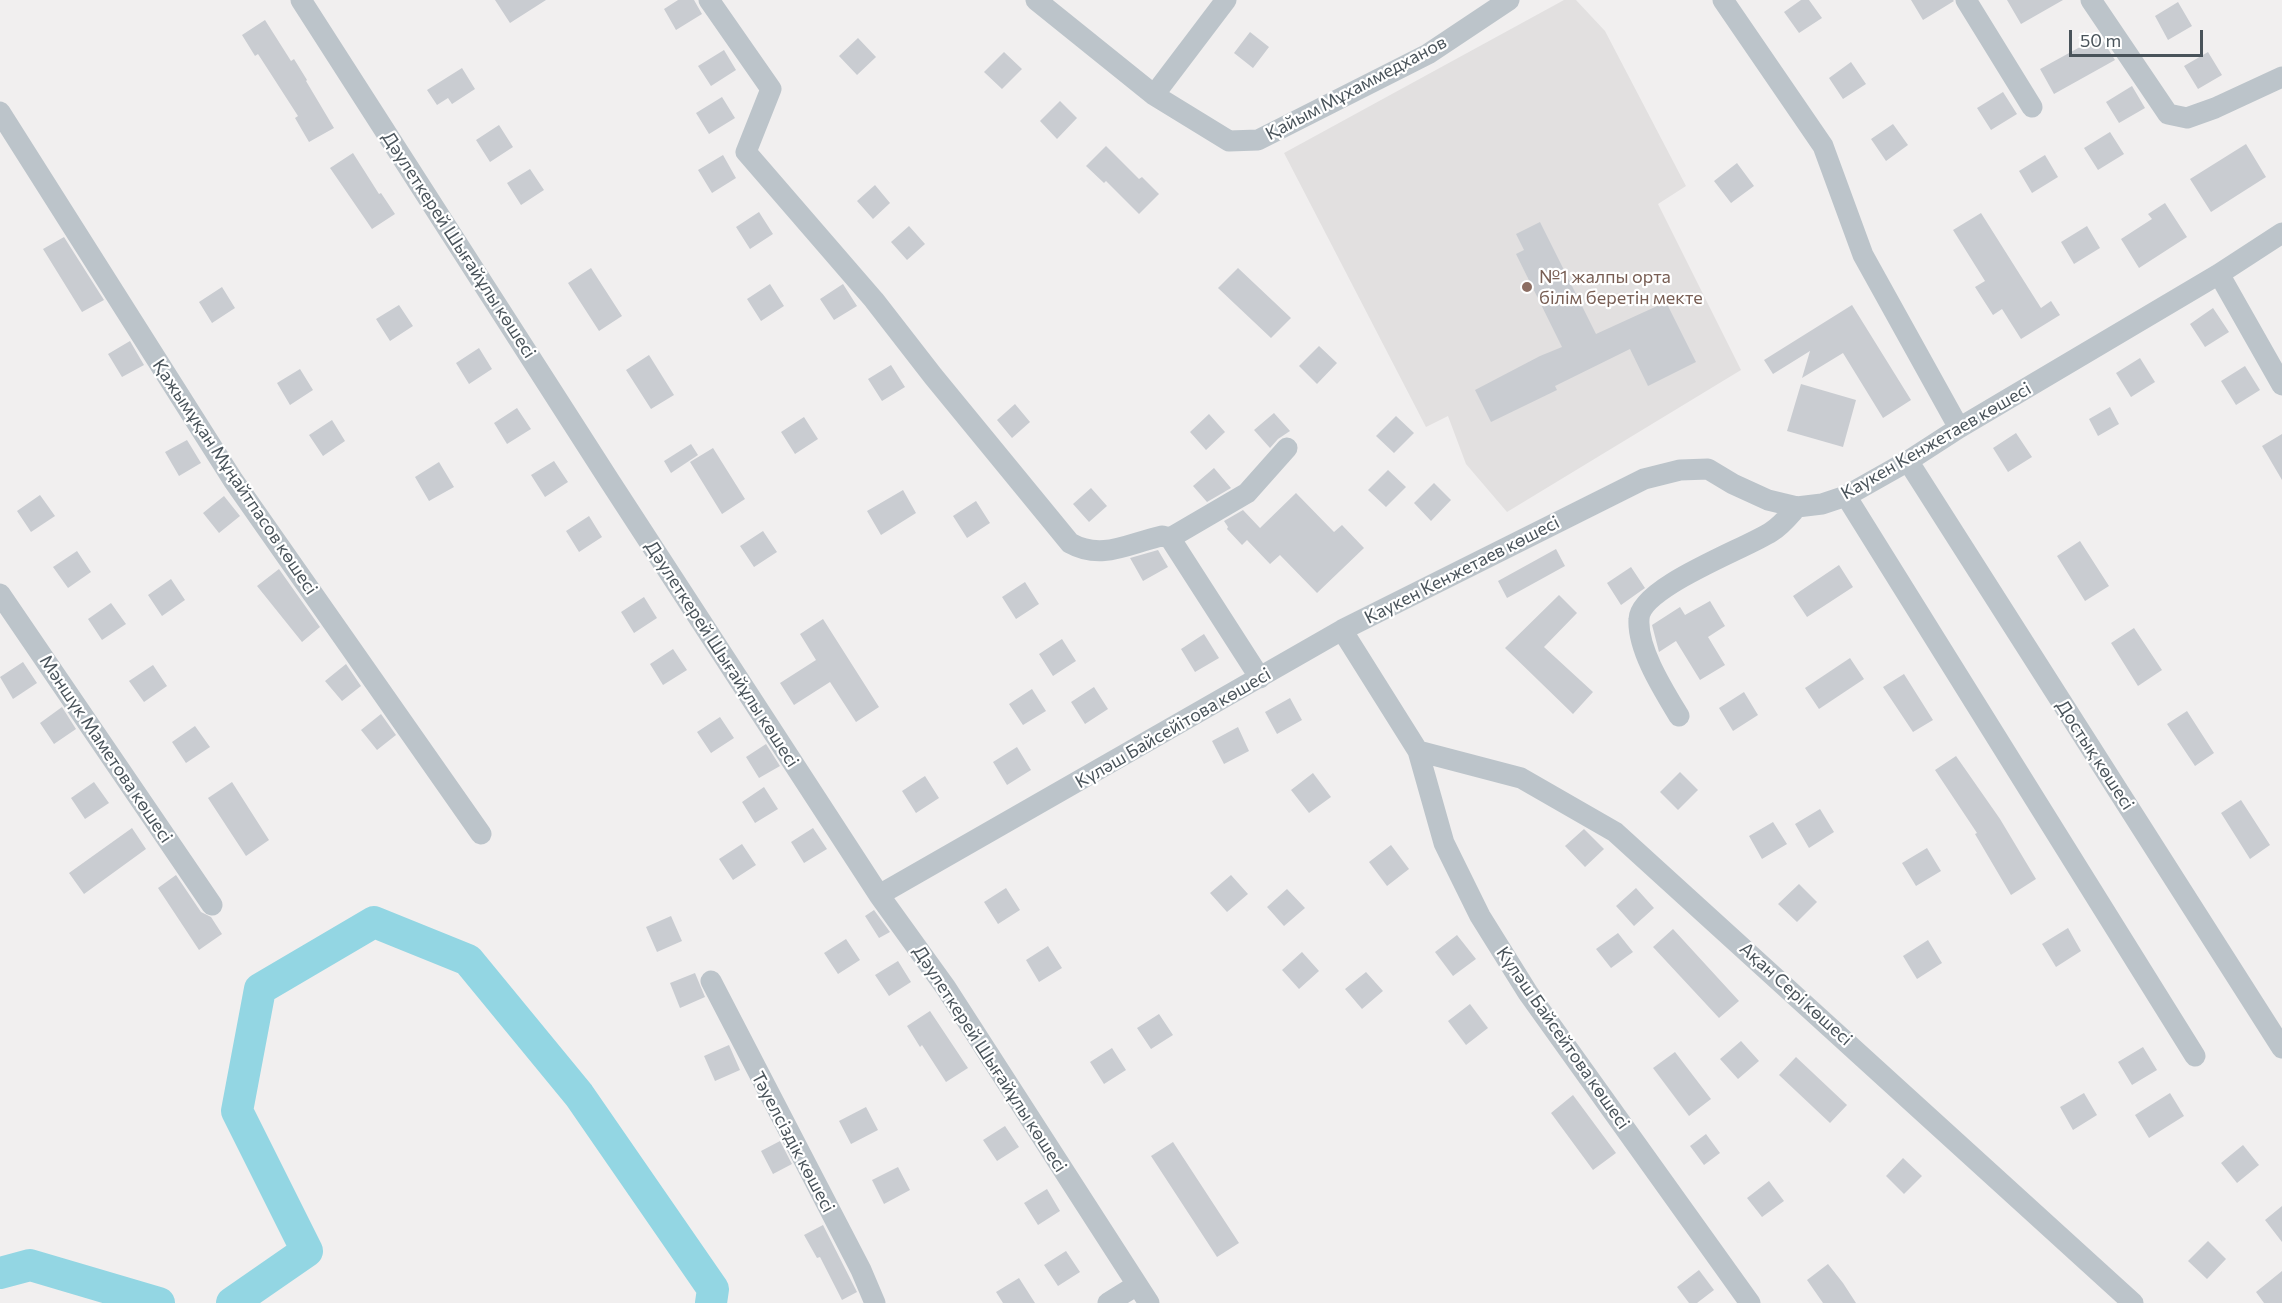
<!DOCTYPE html>
<meta charset="utf-8">
<style>
body{margin:0}
#map{position:relative;width:2282px;height:1303px;overflow:hidden;background:#f1efef;font-family:Commissioner,sans-serif}
canvas{display:block}
.scale{position:absolute;left:2069px;top:30px;width:134px;height:27px;box-sizing:border-box;border:3px solid #49535a;border-top:0;padding-left:8px;font-size:18px;line-height:21px;white-space:nowrap;color:#49535a;-webkit-text-stroke:4px #fff;paint-order:stroke}
</style>
<div id="map">
<canvas width="2282" height="1303"></canvas>
<div class="scale">50 m</div>
</div>
<script>
const g = document.querySelector('canvas').getContext('2d');
g.lineJoin = 'round';
function paint(path, color) { g.fillStyle = color; g.fill(path, 'evenodd'); }
function stroke(path, color, width, dash) { g.strokeStyle = color; g.lineWidth = width; g.lineCap = dash ? 'butt' : 'round'; g.setLineDash(dash || []); g.stroke(path); }
function write(font, color, halo, rows, align = 'center') {
  g.font = font + ' Commissioner,sans-serif'; g.lineWidth = 4.5; g.setLineDash([]); g.textBaseline = 'middle'; g.strokeStyle = halo; g.fillStyle = color; for (const [text, x, y, turn = 0] of rows) {
    g.save(); g.translate(x, y); g.rotate((+turn || 0) * Math.PI / 180); g.textAlign = isNaN(turn) ? turn : align; if (halo) g.strokeText(text, 0, 0); g.fillText(text, 0, 0); g.restore();
  }
}
paint(new Path2D(`
 M 1564,0 L 1576,0 L 1605,31 L 1686,186 L 1658,204 L 1741,370 L 1507,512 L 1466,464 L 1448,416 L 1426,427 L 1284,153 Z`), '#e2e0e0');
stroke(new Path2D(`
 M 0,1273 L 30,1265 L 159,1303
 M 232,1303 L 307,1251 L 237,1111 L 260,989 L 374,922 L 468,960 L 579,1095 L 713,1289 L 711,1303`), '#93d6e3', 32);
paint(new Path2D(`
 M 495,0 L 546,0 L 510,23 Z
 M 678,0 L 694,0 L 702,14 L 676,30 L 664,9 Z
 M 1801,0 L 1809,0 L 1822,18 L 1799,33 L 1784,12 Z
 M 1911,0 L 1953,0 L 1954,1 L 1923,20 Z
 M 2007,0 L 2063,0 L 2021,24 Z
 M 2178,2 L 2192,26 L 2168,40 L 2155,16 Z
 M 265,20 L 291,61 L 294,59 L 307,80 L 306,81 L 334,128 L 309,142 L 295,118 L 298,116 L 258,54 L 255,56 L 242,35 Z
 M 1250,32 L 1269,47 L 1253,68 L 1234,53 Z
 M 2100,36 L 2115,60 L 2054,94 L 2040,69 Z
 M 858,38 L 876,57 L 857,75 L 839,56 Z
 M 724,50 L 736,70 L 711,86 L 698,66 Z
 M 1004,52 L 1022,69 L 1002,89 L 984,72 Z
 M 2208,52 L 2222,75 L 2198,89 L 2184,66 Z
 M 1851,62 L 1866,84 L 1843,99 L 1829,78 Z
 M 462,68 L 475,89 L 452,104 L 448,98 L 437,105 L 427,90 Z
 M 2132,86 L 2145,108 L 2119,123 L 2106,102 Z
 M 2003,92 L 2017,114 L 1991,130 L 1977,108 Z
 M 722,97 L 735,118 L 709,134 L 696,113 Z
 M 1060,101 L 1077,118 L 1057,139 L 1040,121 Z
 M 1893,124 L 1908,145 L 1886,161 L 1871,139 Z
 M 499,125 L 513,147 L 490,162 L 476,140 Z
 M 2110,132 L 2124,154 L 2098,170 L 2084,148 Z
 M 2246,144 L 2266,177 L 2211,212 L 2190,179 Z
 M 1106,146 L 1139,179 L 1142,177 L 1159,194 L 1139,214 L 1106,181 L 1104,183 L 1086,166 Z
 M 353,153 L 379,194 L 381,193 L 395,214 L 372,229 L 330,168 Z
 M 723,155 L 736,178 L 712,193 L 698,170 Z
 M 2045,155 L 2058,177 L 2032,193 L 2019,171 Z
 M 1737,163 L 1754,186 L 1731,203 L 1714,181 Z
 M 530,169 L 544,190 L 521,205 L 507,183 Z
 M 875,185 L 890,203 L 873,219 L 857,201 Z
 M 2165,203 L 2187,237 L 2139,268 L 2121,239 L 2152,219 L 2148,214 Z
 M 759,212 L 773,234 L 750,249 L 736,227 Z
 M 1981,213 L 2041,308 L 2051,301 L 2060,315 L 2021,339 L 2002,309 L 1993,315 L 1975,287 L 1985,281 L 1953,230 Z
 M 1540,222 L 1596,334 L 1666,302 L 1696,362 L 1648,386 L 1630,349 L 1555,386 L 1557,390 L 1491,422 L 1475,390 L 1540,356 L 1562,347 L 1516,254 L 1524,250 L 1516,234 Z
 M 909,226 L 925,244 L 907,260 L 891,242 Z
 M 2087,226 L 2100,248 L 2074,264 L 2061,242 Z
 M 64,237 L 104,300 L 82,312 L 43,249 Z
 M 591,268 L 622,316 L 599,331 L 568,283 Z
 M 1238,268 L 1291,318 L 1271,338 L 1218,288 Z
 M 770,284 L 784,306 L 761,321 L 747,299 Z
 M 843,284 L 857,306 L 834,320 L 820,299 Z
 M 222,287 L 235,308 L 212,323 L 199,302 Z
 M 399,305 L 413,326 L 390,341 L 376,319 Z
 M 1852,305 L 1911,400 L 1883,418 L 1843,353 L 1802,378 L 1810,351 L 1773,374 L 1764,360 Z
 M 2213,308 L 2229,332 L 2205,347 L 2190,324 Z
 M 130,341 L 144,365 L 122,377 L 108,354 Z
 M 1319,346 L 1337,363 L 1317,384 L 1299,366 Z
 M 479,348 L 492,369 L 469,384 L 456,363 Z
 M 649,355 L 674,395 L 651,409 L 626,370 Z
 M 2140,358 L 2155,382 L 2131,397 L 2116,373 Z
 M 891,365 L 905,387 L 882,401 L 868,379 Z
 M 2245,366 L 2260,390 L 2236,405 L 2221,381 Z
 M 300,369 L 313,390 L 290,405 L 277,383 Z
 M 1801,384 L 1856,400 L 1843,447 L 1787,431 Z
 M 1015,404 L 1030,422 L 1012,438 L 997,420 Z
 M 2110,407 L 2119,424 L 2098,436 L 2089,419 Z
 M 517,408 L 531,429 L 507,444 L 494,423 Z
 M 1274,413 L 1290,431 L 1278,439 L 1270,448 L 1254,430 Z
 M 1209,414 L 1225,432 L 1206,450 L 1190,432 Z
 M 1396,416 L 1414,433 L 1394,453 L 1376,436 Z
 M 804,417 L 818,439 L 795,454 L 781,432 Z
 M 332,420 L 345,441 L 323,456 L 309,435 Z
 M 2016,433 L 2032,457 L 2008,472 L 1993,448 Z
 M 2282,434 L 2282,480 L 2262,446 Z
 M 187,440 L 201,463 L 179,476 L 165,452 Z
 M 691,444 L 698,455 L 671,473 L 664,461 Z
 M 713,448 L 745,499 L 722,514 L 690,462 Z
 M 554,461 L 568,482 L 545,497 L 531,475 Z
 M 439,462 L 454,487 L 429,501 L 415,477 Z
 M 1214,468 L 1231,488 L 1207,502 L 1193,486 Z
 M 1388,470 L 1406,487 L 1386,507 L 1368,490 Z
 M 1434,483 L 1451,500 L 1431,521 L 1414,503 Z
 M 1091,488 L 1107,506 L 1089,522 L 1073,504 Z
 M 903,490 L 916,513 L 881,535 L 867,511 Z
 M 1296,493 L 1334,532 L 1342,525 L 1364,548 L 1317,593 L 1280,555 L 1270,564 L 1247,540 L 1242,545 L 1227,529 L 1228,527 L 1224,521 L 1243,510 L 1260,528 Z
 M 40,495 L 55,516 L 31,532 L 17,511 Z
 M 224,496 L 240,516 L 219,533 L 203,513 Z
 M 976,501 L 990,523 L 967,538 L 953,516 Z
 M 589,516 L 602,537 L 579,552 L 566,531 Z
 M 763,531 L 777,552 L 754,567 L 740,546 Z
 M 2080,541 L 2109,586 L 2085,601 L 2057,556 Z
 M 1556,549 L 1565,566 L 1507,598 L 1498,581 Z
 M 1158,550 L 1168,567 L 1143,581 L 1130,558 Z
 M 77,551 L 91,572 L 68,588 L 53,567 Z
 M 1839,565 L 1853,587 L 1807,617 L 1793,596 Z
 M 1631,567 L 1645,588 L 1621,605 L 1607,583 Z
 M 279,569 L 320,627 L 302,642 L 257,586 Z
 M 171,579 L 185,600 L 162,616 L 148,595 Z
 M 1025,582 L 1039,604 L 1016,619 L 1002,597 Z
 M 1559,595 L 1577,613 L 1544,647 L 1593,692 L 1573,714 L 1505,648 Z
 M 644,597 L 657,618 L 634,633 L 621,612 Z
 M 1710,601 L 1725,626 L 1708,637 L 1725,665 L 1700,680 L 1676,641 L 1659,652 L 1652,625 L 1680,607 L 1685,615 Z
 M 111,603 L 126,624 L 102,640 L 88,619 Z
 M 823,619 L 879,707 L 856,722 L 830,682 L 794,705 L 780,683 L 816,660 L 800,634 Z
 M 2134,628 L 2162,670 L 2138,686 L 2111,643 Z
 M 1204,634 L 1219,658 L 1195,672 L 1181,649 Z
 M 1062,639 L 1076,661 L 1053,676 L 1039,654 Z
 M 673,649 L 687,670 L 663,685 L 650,664 Z
 M 1850,658 L 1864,679 L 1819,709 L 1805,688 Z
 M 23,662 L 37,683 L 13,699 L 0,677 Z
 M 346,664 L 361,686 L 342,701 L 325,681 Z
 M 153,665 L 167,686 L 144,702 L 129,681 Z
 M 1904,674 L 1933,720 L 1913,732 L 1883,687 Z
 M 1094,687 L 1108,709 L 1085,724 L 1071,702 Z
 M 1032,689 L 1046,711 L 1023,725 L 1009,704 Z
 M 1744,692 L 1758,715 L 1733,731 L 1719,708 Z
 M 1290,698 L 1302,720 L 1277,734 L 1265,712 Z
 M 62,707 L 76,729 L 54,744 L 40,723 Z
 M 2187,711 L 2214,753 L 2195,766 L 2167,724 Z
 M 381,714 L 396,735 L 377,750 L 361,730 Z
 M 720,717 L 734,738 L 711,753 L 697,732 Z
 M 195,726 L 210,747 L 186,763 L 172,742 Z
 M 1238,727 L 1249,751 L 1224,764 L 1212,741 Z
 M 766,744 L 780,766 L 759,778 L 746,757 Z
 M 1017,747 L 1031,770 L 1007,785 L 993,762 Z
 M 1956,756 L 2000,819 L 2036,879 L 2011,895 L 1975,834 L 1977,833 L 1935,770 Z
 M 1680,772 L 1698,790 L 1678,810 L 1660,792 Z
 M 1313,773 L 1331,797 L 1309,813 L 1291,790 Z
 M 925,776 L 939,798 L 916,813 L 902,791 Z
 M 94,782 L 109,803 L 85,819 L 71,798 Z
 M 232,782 L 269,840 L 246,856 L 208,798 Z
 M 764,787 L 778,809 L 755,823 L 742,802 Z
 M 2241,800 L 2270,845 L 2250,859 L 2221,813 Z
 M 1820,809 L 1834,832 L 1809,848 L 1795,824 Z
 M 1773,822 L 1787,844 L 1762,859 L 1749,836 Z
 M 132,828 L 146,849 L 84,894 L 69,873 Z
 M 813,828 L 827,849 L 804,863 L 791,842 Z
 M 1584,829 L 1604,849 L 1585,867 L 1565,846 Z
 M 742,844 L 756,865 L 733,880 L 719,859 Z
 M 1391,845 L 1409,869 L 1387,886 L 1369,862 Z
 M 1927,848 L 1941,871 L 1916,886 L 1902,863 Z
 M 176,875 L 201,912 L 211,917 L 222,934 L 199,950 L 158,888 Z
 M 1231,875 L 1248,894 L 1227,912 L 1210,893 Z
 M 1799,884 L 1817,902 L 1797,922 L 1778,904 Z
 M 1006,888 L 1020,910 L 998,924 L 984,902 Z
 M 1636,888 L 1654,908 L 1634,926 L 1616,906 Z
 M 1287,889 L 1305,908 L 1284,926 L 1267,907 Z
 M 874,910 L 890,932 L 879,938 L 865,916 Z
 M 671,916 L 682,941 L 657,952 L 646,927 Z
 M 2068,928 L 2081,951 L 2056,967 L 2042,944 Z
 M 1673,929 L 1739,1001 L 1719,1018 L 1653,947 Z
 M 1618,933 L 1633,952 L 1611,968 L 1596,949 Z
 M 1457,935 L 1476,959 L 1453,976 L 1435,952 Z
 M 846,939 L 860,960 L 838,974 L 824,953 Z
 M 1928,940 L 1942,963 L 1917,979 L 1903,956 Z
 M 1048,946 L 1062,968 L 1039,982 L 1026,960 Z
 M 1302,952 L 1319,971 L 1299,989 L 1282,970 Z
 M 898,961 L 911,982 L 889,996 L 875,975 Z
 M 1366,972 L 1383,991 L 1362,1009 L 1345,989 Z
 M 695,973 L 705,997 L 680,1008 L 670,983 Z
 M 1470,1004 L 1488,1028 L 1466,1045 L 1448,1021 Z
 M 930,1011 L 968,1068 L 946,1082 L 922,1045 L 920,1047 L 907,1026 Z
 M 1159,1014 L 1173,1035 L 1151,1049 L 1137,1028 Z
 M 1741,1041 L 1759,1061 L 1738,1079 L 1720,1059 Z
 M 729,1045 L 740,1070 L 715,1081 L 704,1056 Z
 M 2143,1047 L 2157,1070 L 2132,1085 L 2118,1062 Z
 M 1112,1048 L 1126,1070 L 1104,1084 L 1090,1062 Z
 M 1675,1052 L 1711,1099 L 1689,1116 L 1653,1068 Z
 M 1796,1057 L 1847,1105 L 1830,1123 L 1779,1075 Z
 M 2084,1093 L 2097,1115 L 2073,1130 L 2060,1107 Z
 M 2170,1093 L 2184,1116 L 2149,1138 L 2135,1115 Z
 M 1573,1095 L 1616,1153 L 1593,1170 L 1551,1113 Z
 M 866,1107 L 878,1130 L 851,1144 L 839,1121 Z
 M 1005,1126 L 1019,1147 L 997,1161 L 983,1140 Z
 M 1706,1134 L 1720,1153 L 1704,1165 L 1690,1146 Z
 M 780,1141 L 792,1164 L 773,1174 L 761,1151 Z
 M 1173,1142 L 1239,1243 L 1217,1257 L 1151,1156 Z
 M 2243,1145 L 2259,1165 L 2237,1183 L 2221,1163 Z
 M 1903,1158 L 1922,1176 L 1904,1194 L 1886,1176 Z
 M 898,1167 L 910,1190 L 884,1204 L 872,1180 Z
 M 1769,1181 L 1784,1201 L 1762,1217 L 1747,1198 Z
 M 1047,1189 L 1060,1211 L 1038,1225 L 1024,1203 Z
 M 2282,1206 L 2282,1242 L 2265,1220 Z
 M 823,1225 L 857,1292 L 842,1300 L 820,1257 L 817,1258 L 804,1235 Z
 M 2208,1241 L 2226,1259 L 2207,1279 L 2188,1261 Z
 M 1066,1251 L 1080,1272 L 1058,1286 L 1044,1265 Z
 M 1828,1264 L 1843,1283 L 1856,1303 L 1823,1303 L 1807,1280 Z
 M 1699,1270 L 1714,1290 L 1697,1303 L 1689,1303 L 1677,1287 Z
 M 2282,1271 L 2282,1303 L 2264,1303 L 2256,1292 Z
 M 1019,1278 L 1035,1303 L 1003,1303 L 996,1292 Z`), '#c9ccd1');
stroke(new Path2D(`
 M 301,0 L 609,480 L 879,895 L 946,988 L 1149,1303
 M 709,0 L 771,89 L 746,152 L 874,300 L 933,376 L 1070,543 C 1102,561 1129,543 1162,536 L 1170,538 L 1247,493 L 1287,448
 M 1036,0 L 1154,95 L 1229,141 L 1258,140 L 1428,54 L 1509,0
 M 1723,0 L 1823,146 L 1863,255 L 1959,428
 M 1966,0 L 2032,107
 M 2091,0 L 2168,114 L 2187,118 L 2215,108 L 2282,77
 M 1154,95 L 1226,0
 M 0,112 L 233,480 L 481,834
 M 2219,274 L 2282,385
 M 1908,461 L 2282,1048
 M 1846,496 L 2195,1056
 M 1170,538 L 1260,678
 M 0,594 L 212,905
 M 1342,630 L 1644,479 L 1680,470 L 1708,469 L 1733,484 L 1768,500 L 1797,507 L 1822,504 L 1846,496 L 1908,461 L 1959,428 L 2219,274 L 2282,233
 M 1679,716 C 1664,691 1637,649 1639,619 C 1640,587 1745,549 1771,532 C 1781,526 1789,516 1797,507
 M 1418,751 L 1521,778 L 1615,832 L 2133,1303
 M 879,895 L 1342,630 L 1418,751 L 1444,843 L 1480,916 L 1528,993 L 1750,1303
 M 711,981 L 861,1270 L 875,1303
 M 1108,1303 L 1137,1285`), '#bcc4ca', 21);
for (const [x, y, r, color] of [
 [1527,287,6,"#8d6e63"]
]) { const dot = new Path2D(); dot.arc(x, y, r, 0, 2 * Math.PI); g.fillStyle = color; g.fill(dot); stroke(dot, '#fff', 2); }
write('18px', '#49535a', '#fff', [
 ["Қайым Мұхаммедханов",1356,88,-28],
 ["Дәулеткерей Шығайұлы көшесі",459,245,57],
 ["Каукен Кенжетаев көшесі",1936,441,-30],
 ["Қажымұқан Мұңайтпасов көшесі",235,477,56],
 ["Каукен Кенжетаев көшесі",1462,570,-27],
 ["Дәулеткерей Шығайұлы көшесі",722,654,57],
 ["Күләш Байсейітова көшесі",1173,728,-30],
 ["Мәншүк Маметова көшесі",106,749,56],
 ["Достық көшесі",2095,755,57],
 ["Ақан Сері көшесі",1796,994,42],
 ["Күләш Байсейтова көшесі",1563,1038,55],
 ["Дәулеткерей Шығайұлы көшесі",990,1059,57],
 ["Тәуелсіздік көшесі",793,1142,62]
]);
write('18px', '#785e54', '#fff', [
 ["№1 жалпы орта",1539,277],
 ["білім беретін мекте",1539,298]
], 'left');
</script>
